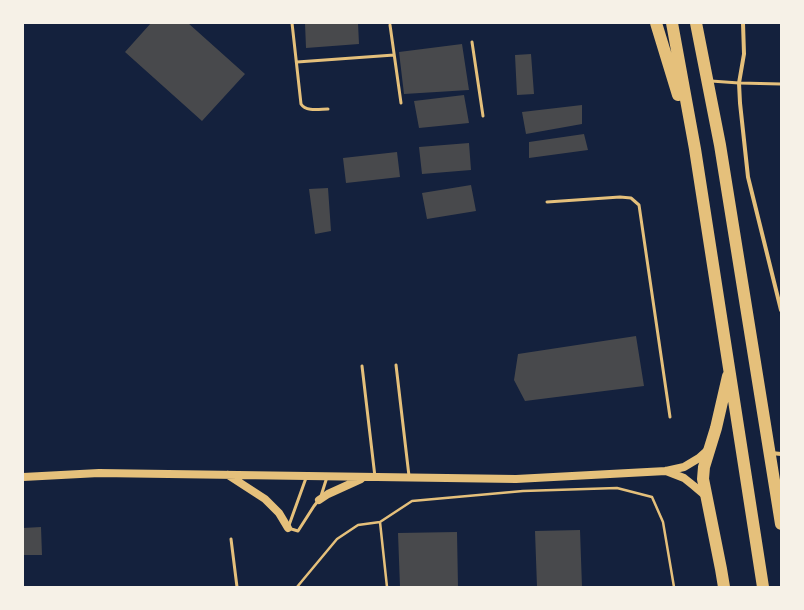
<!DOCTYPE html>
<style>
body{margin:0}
#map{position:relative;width:804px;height:610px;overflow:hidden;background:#14213d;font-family:Raleway,sans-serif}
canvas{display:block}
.frame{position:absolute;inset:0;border:24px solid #f6f1e7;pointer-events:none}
</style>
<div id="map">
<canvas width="804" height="610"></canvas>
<div class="frame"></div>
</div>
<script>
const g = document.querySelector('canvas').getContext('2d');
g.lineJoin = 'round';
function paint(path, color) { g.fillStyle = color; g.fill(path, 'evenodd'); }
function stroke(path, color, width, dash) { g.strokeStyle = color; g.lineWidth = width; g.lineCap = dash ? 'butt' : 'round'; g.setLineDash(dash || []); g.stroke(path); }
paint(new Path2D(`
 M 151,23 L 188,23 L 245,74 L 202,121 L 125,52 Z
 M 305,23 L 358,23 L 359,44 L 306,48 Z
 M 462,44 L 469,90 L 404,94 L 399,52 Z
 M 531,54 L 534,94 L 517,95 L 515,55 Z
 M 464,95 L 469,123 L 419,128 L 414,101 Z
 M 582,105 L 582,124 L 526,134 L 522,112 Z
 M 584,134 L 588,150 L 529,158 L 529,142 Z
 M 469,143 L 471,170 L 422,174 L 419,147 Z
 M 397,152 L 400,177 L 346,183 L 343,158 Z
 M 471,185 L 476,211 L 427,219 L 422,193 Z
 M 328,188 L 331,231 L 315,234 L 309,189 Z
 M 636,336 L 644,386 L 525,401 L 514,380 L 518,354 Z
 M 41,527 L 42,555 L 23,555 L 23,528 Z
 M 580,530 L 582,587 L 537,587 L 535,531 Z
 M 457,532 L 458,587 L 400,587 L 398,533 Z`), '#48494c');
stroke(new Path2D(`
 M 380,522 L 412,501 L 523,491 L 617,488 L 652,497 L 663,522 L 674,587
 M 297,587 L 337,539 L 358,525 L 380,522 L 387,587`), '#e5c07b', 2.5);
stroke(new Path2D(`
 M 292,23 L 301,104 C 306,112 320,109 328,109
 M 390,25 L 401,103
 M 472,42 L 483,116
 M 297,62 L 394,55
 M 711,81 L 739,83 L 781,84
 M 547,202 L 620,197 L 631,198 L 639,205 L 670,417
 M 396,365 L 409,476
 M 362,366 L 375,477
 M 306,478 L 288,528 L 298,531 L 314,506 L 318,501
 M 321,496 L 327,477
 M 231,539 L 237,587`), '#e5c07b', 3);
stroke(new Path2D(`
 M 743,23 L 744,54 L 739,83 L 740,103 L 748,177 L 781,310
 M 771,453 L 781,454`), '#e5c07b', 4);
stroke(new Path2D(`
 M 666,471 L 684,478 L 694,486 L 707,497
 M 228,475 L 265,499 L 279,513 L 288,528
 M 23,477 L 99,473 L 516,479 L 666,471 L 684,467 L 699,458 L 709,449
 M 319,500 L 328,494 L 361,479`), '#e5c07b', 8);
stroke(new Path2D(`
 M 656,23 L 678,95
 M 672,23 L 695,149 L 763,587
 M 696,23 L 720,145 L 781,524
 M 724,587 L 721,569 L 703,479 L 704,467 L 716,428 L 728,376`), '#e5c07b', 12);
</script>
